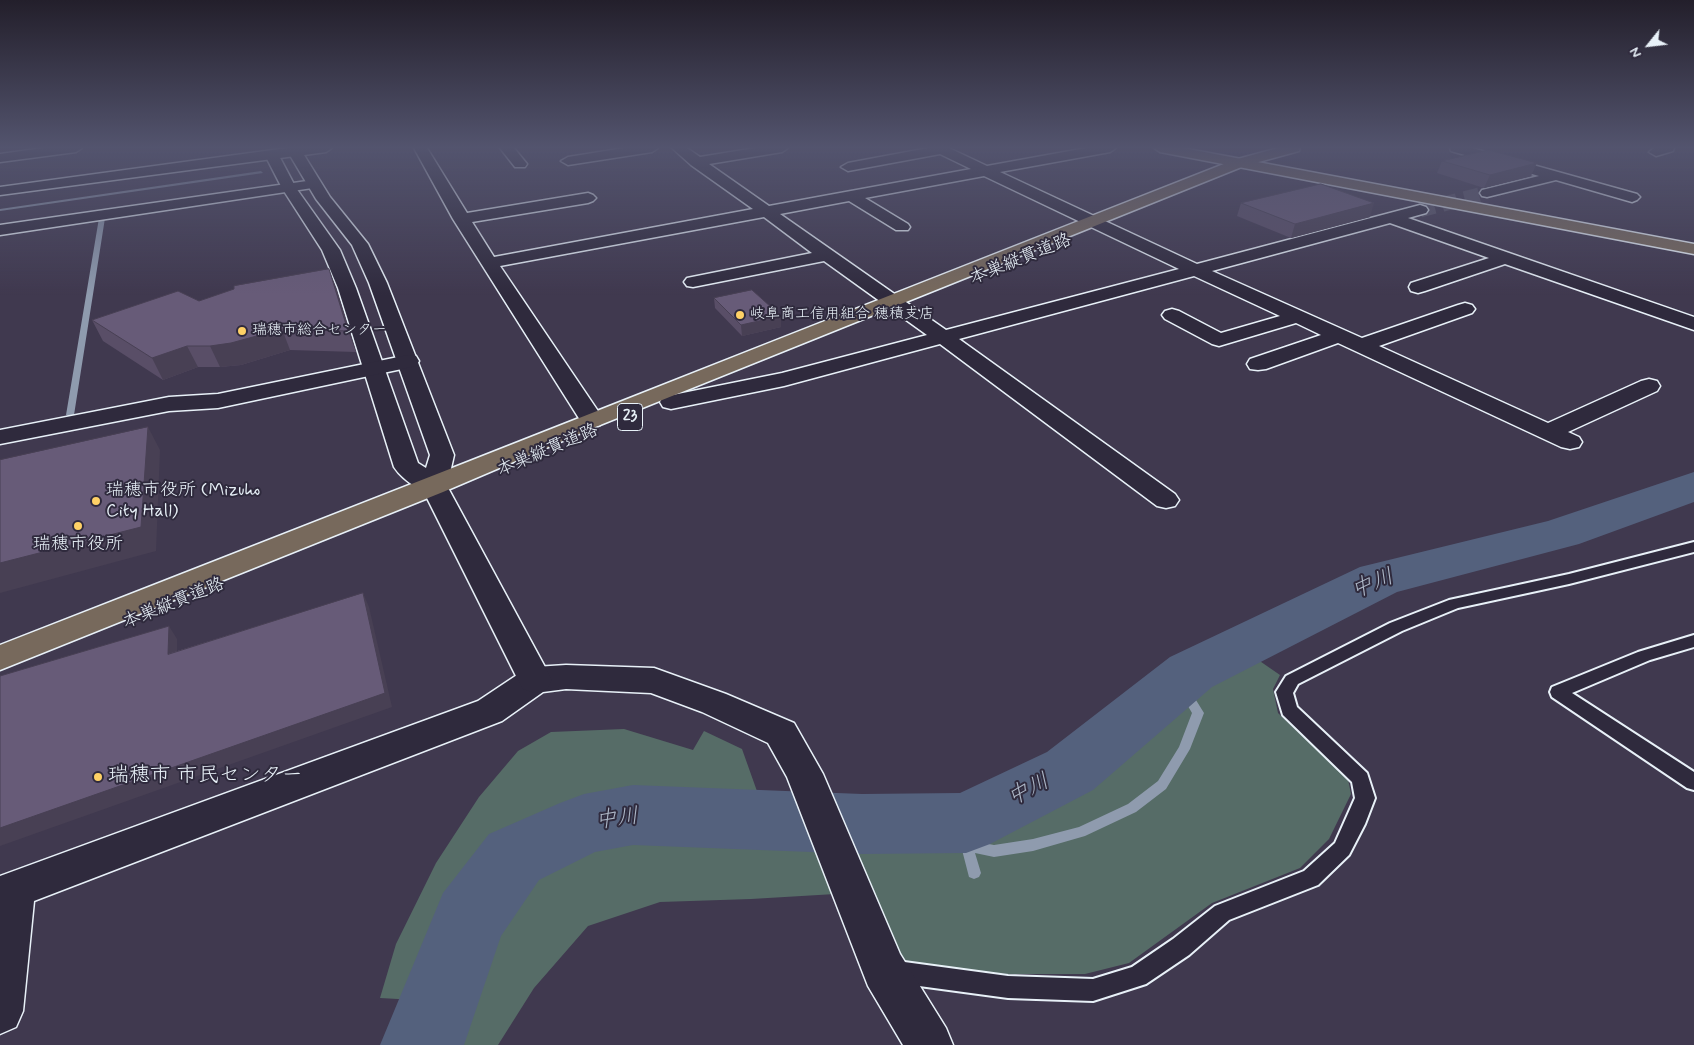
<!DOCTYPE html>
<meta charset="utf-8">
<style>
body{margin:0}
#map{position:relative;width:1694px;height:1045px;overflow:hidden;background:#40394f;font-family:Mynerve,sans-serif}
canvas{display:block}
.north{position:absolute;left:1624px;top:20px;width:50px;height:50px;-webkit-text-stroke:4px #2f2a3d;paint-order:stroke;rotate:241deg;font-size:14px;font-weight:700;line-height:20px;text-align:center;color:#e8f1f8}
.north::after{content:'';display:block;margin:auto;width:18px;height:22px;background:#e8f1f8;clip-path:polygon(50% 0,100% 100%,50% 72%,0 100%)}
</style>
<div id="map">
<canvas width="1694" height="1045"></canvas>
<div class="north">N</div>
</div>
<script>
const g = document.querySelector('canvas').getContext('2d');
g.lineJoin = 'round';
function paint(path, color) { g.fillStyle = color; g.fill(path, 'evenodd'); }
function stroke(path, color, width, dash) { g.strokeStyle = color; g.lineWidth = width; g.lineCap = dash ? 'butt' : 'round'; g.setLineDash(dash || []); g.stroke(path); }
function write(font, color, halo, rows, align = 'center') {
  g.font = font + ' Mynerve,"Klee One",sans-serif'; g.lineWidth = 4; g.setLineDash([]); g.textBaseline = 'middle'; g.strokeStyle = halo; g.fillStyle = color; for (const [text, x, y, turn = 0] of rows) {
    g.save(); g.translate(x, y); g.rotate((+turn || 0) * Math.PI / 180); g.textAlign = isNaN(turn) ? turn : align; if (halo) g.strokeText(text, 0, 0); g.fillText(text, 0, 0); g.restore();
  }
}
paint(new Path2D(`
 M 1251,655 L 1280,675 L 1273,689 L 1278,713 L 1348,779 L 1351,794 L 1329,839 L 1300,868 L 1212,903 L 1129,963 L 1085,974 L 1007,974 L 924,966 L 899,960 L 869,892 L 751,899 L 660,902 L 588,926 L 534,988 L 498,1045 L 398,1045 L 416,1000 L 380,998 L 396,944 L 436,863 L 479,797 L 518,751 L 551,732 L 624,729 L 693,750 L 704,731 L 742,749 L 774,839 L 855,845 L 952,842 L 1003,830 L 1090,784 L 1117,757 L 1182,700 Z`), '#566c67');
paint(new Path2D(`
 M 261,171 L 263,173 L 0,211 L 0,209 Z
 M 102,216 L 105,218 L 74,415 L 70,417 L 66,415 L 99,218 Z
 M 1179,678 L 1183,679 L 1204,713 L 1190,749 L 1166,789 L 1136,812 L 1085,836 L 1033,851 L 994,857 L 975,853 L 981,873 L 979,877 L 974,879 L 969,877 L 961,846 L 963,842 L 967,840 L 994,845 L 1033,839 L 1079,827 L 1128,804 L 1158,781 L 1179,747 L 1192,713 L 1174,682 L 1175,679 Z`), '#8f9bae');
paint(new Path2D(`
 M 1694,472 L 1694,502 L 1579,544 L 1397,592 L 1212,687 L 1093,790 L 990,844 L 966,853 L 862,854 L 633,845 L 595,852 L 539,880 L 501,936 L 464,1045 L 380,1045 L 443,893 L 489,834 L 560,803 L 584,794 L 633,785 L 862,794 L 960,793 L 1047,752 L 1170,657 L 1360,567 L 1548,521 Z`), '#54617d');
stroke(new Path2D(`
 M 1420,210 L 1487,193`), '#595568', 15, [15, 8]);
const service = new Path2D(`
 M 1694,542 L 1694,552 L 1569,584 L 1458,608 L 1402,631 L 1298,684 L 1293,693 L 1297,707 L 1367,773 L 1375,798 L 1365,824 L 1349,855 L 1318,885 L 1229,920 L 1189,955 L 1146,984 L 1093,1001 L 1008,998 L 897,983 L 889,980 L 886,972 L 889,964 L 897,961 L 1008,976 L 1093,979 L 1132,967 L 1173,939 L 1215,906 L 1304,871 L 1335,843 L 1355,798 L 1352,782 L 1283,715 L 1276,692 L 1286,676 L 1390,623 L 1449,600 L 1569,574 Z
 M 1694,635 L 1694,647 L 1650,660 L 1572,693 L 1694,772 L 1694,790 L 1687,788 L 1552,697 L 1550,692 L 1552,687 L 1638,652 Z`);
const minor = new Path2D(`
 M 43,148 L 82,148 L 76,152 L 0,162 L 0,154 Z
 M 293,148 L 332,148 L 326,152 L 304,155 L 330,197 L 368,244 L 387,283 L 454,455 L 447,486 L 443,492 C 426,496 404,482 394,467 L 338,288 L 322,250 L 282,188 L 265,155 L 267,152 L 277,152 L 296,188 L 340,250 L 356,288 L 418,463 L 426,468 L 430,455 L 369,283 L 352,245 L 316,199 L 288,152 Z
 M 414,148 L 427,148 L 467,213 L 588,193 L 593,195 L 596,198 L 593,201 L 588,203 L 472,222 L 494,257 L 753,209 L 691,165 L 672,148 L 687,148 L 700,157 L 755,148 L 788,148 L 782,152 L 709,164 L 769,206 L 971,169 L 940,154 L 848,171 L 841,167 L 848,163 L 928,148 L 949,148 L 987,166 L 1086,148 L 1116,148 L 1110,152 L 1000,172 L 1197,264 L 1420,205 L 1426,207 L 1428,210 L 1426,213 L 1408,218 L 1694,317 L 1694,330 L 1505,264 L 1425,291 L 1418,293 L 1411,291 L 1409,287 L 1411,283 L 1489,258 L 1390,223 L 1212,271 L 1362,338 L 1458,305 L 1465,303 L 1472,305 L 1475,309 L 1472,313 L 1379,346 L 1548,423 L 1641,381 L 1649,379 L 1657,381 L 1660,386 L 1657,391 L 1568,432 L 1579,437 L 1582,442 L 1579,447 L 1570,449 L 1561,447 L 1338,343 L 1266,369 L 1258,370 L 1250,369 L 1247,364 L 1250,359 L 1321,335 L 1296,323 L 1219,346 L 1212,344 L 1165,319 L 1162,315 L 1165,311 L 1172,309 L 1179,311 L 1221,333 L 1280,316 L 1194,276 L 959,339 L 1175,494 L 1179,500 L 1175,506 L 1166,508 L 1157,506 L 940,344 L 784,386 L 671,409 L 663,407 L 660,402 L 663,397 L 782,373 L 927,335 L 824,261 L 693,287 L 687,286 L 684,282 L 687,278 L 812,253 L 764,217 L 500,266 L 604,420 L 600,425 L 592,427 L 584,425 L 580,420 L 453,219 ZM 984,176 L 1179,269 L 946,330 L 780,214 L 849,201 L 896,230 L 908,230 L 910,227 L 908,224 L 865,198 Z
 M 500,148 L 514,148 L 527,164 L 525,167 L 515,167 Z
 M 624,148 L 658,148 L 652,152 L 568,165 L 561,161 L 568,157 Z
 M 1450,148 L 1472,148 L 1637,194 L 1640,197 L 1637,200 L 1632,202 L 1556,180 L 1487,197 L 1482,196 L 1480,193 L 1482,190 L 1539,176 L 1451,151 Z
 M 1674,148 L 1673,151 L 1656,156 L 1649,152 L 1654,148 Z
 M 566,665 L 654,668 L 726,694 L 794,723 L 823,774 L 900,954 L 946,1028 L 953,1045 L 903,1045 L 868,986 L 787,777 L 768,743 L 702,712 L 651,693 L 566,689 L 543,692 L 502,721 L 34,901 L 23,1011 L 16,1027 L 0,1034 L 0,876 L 478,701 L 523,671 L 535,667 Z`);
const tertiary = new Path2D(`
 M 314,180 L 319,181 L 321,184 L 319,187 L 0,235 L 0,225 Z
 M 408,355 L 416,356 L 419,361 L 416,366 L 218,408 L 169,411 L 0,444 L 0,430 L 169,397 L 218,394 Z
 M 434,478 L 443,480 L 447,486 L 552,680 L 547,689 L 535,693 L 523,689 L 518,680 L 421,486 L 425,480 Z`);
const secondary = new Path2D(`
 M 300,148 L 302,152 L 295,156 L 0,195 L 0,187 L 287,148 Z`);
const primary = new Path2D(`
 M 1278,148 L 1300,148 L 1299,151 L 1244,166 L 600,425 L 443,492 L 0,670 L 0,645 C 412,485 823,321 1234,160 Z`);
const trunk = new Path2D(`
 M 1154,148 L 1183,148 L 1694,244 L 1694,254 L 1160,152 Z`);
stroke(service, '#e8f1f8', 4);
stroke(minor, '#e8f1f8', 3);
stroke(tertiary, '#e8f1f8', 3);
stroke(secondary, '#e8f1f8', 3);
stroke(primary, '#e8f1f8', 3);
stroke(trunk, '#e8f1f8', 3);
paint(service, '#2f2a3d');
paint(minor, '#2f2a3d');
paint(tertiary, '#2f2a3d');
paint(secondary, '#2f2a3d');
paint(primary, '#77695c');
paint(trunk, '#77695c');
paint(new Path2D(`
 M 1442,161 L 1531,176 L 1484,188 L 1437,173 Z
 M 1241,203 L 1370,217 L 1291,238 L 1237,216 Z
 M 336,288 L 356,352 L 290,350 L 241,365 L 220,367 L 198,367 L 163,380 L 103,341 L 92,320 L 199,301 Z
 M 714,298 L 781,327 L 742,336 L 715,308 Z`), '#594e67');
paint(new Path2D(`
 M 1537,163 L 1531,176 L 1484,188 L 1490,175 Z
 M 1374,203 L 1370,217 L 1291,238 L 1295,224 Z
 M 329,269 L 336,288 L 356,352 L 348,331 Z
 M 781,316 L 781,327 L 742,336 L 741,325 Z
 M 282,329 L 290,350 L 241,365 L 220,367 L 210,346 Z
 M 187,346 L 198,367 L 163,380 L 152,358 Z
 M 148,427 L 160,450 L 156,551 L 0,593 L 0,563 Z
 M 363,593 L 369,607 L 392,707 L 0,846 L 0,828 Z
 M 169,626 L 177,639 L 177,667 L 168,654 Z`), '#484054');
const building = new Path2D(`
 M 1489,150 L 1537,163 L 1490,175 L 1442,161 Z
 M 1321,184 L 1374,203 L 1295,224 L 1241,203 Z
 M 329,269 L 348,331 L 282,329 L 231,343 L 210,346 L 187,346 L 152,358 L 92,320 L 178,291 L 199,301 L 234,289 L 234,286 Z
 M 752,290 L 781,316 L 741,325 L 714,298 Z
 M 148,427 L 141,527 L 0,563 L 0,460 Z
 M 363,593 L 385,693 L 0,828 L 0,676 L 169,626 L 168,654 Z`);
paint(building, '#675b78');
stroke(building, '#484054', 1);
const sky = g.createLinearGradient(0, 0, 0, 295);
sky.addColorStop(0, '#231f2b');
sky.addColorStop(0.5, '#53546e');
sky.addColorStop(1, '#53546e00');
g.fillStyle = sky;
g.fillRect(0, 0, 1694, 295);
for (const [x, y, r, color] of [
 [740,315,5,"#ffd166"],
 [242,331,5,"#ffd166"],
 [96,501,5,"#ffd166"],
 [78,526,5,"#ffd166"],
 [98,777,5,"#ffd166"]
]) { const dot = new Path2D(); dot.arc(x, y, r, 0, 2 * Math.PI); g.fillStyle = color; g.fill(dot); stroke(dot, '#2f2a3d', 2); }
write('15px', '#e8f1f8', '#2f2a3d', [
 ["岐阜商工信用組合 穂積支店",750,315],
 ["瑞穂市総合センター",252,331]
], 'left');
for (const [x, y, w] of [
 [630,417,25]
]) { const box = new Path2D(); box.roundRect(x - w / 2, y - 13.5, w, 27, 4); g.fillStyle = '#2f2a3d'; g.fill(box); stroke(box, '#e8f1f8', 1); }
write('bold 16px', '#e8f1f8', null, [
 ["23",630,417]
]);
write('18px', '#e8f1f8', '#2f2a3d', [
 ["本巣縦貫道路",1021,260,-22],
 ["本巣縦貫道路",548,451,-23],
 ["本巣縦貫道路",174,604,-22]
]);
write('18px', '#e8f1f8', '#2f2a3d', [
 ["瑞穂市役所 (Mizuho",106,491],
 ["City Hall)",106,512],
 ["瑞穂市役所",78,545,"center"]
], 'left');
write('21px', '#e8f1f8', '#2f2a3d', [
 ["瑞穂市 市民センター",108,777]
], 'left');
write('italic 22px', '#adb7c7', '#2f2a3d', [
 ["中川",1373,585,-22],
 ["中川",1029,791,-27],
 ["中川",617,820,-7]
]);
</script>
